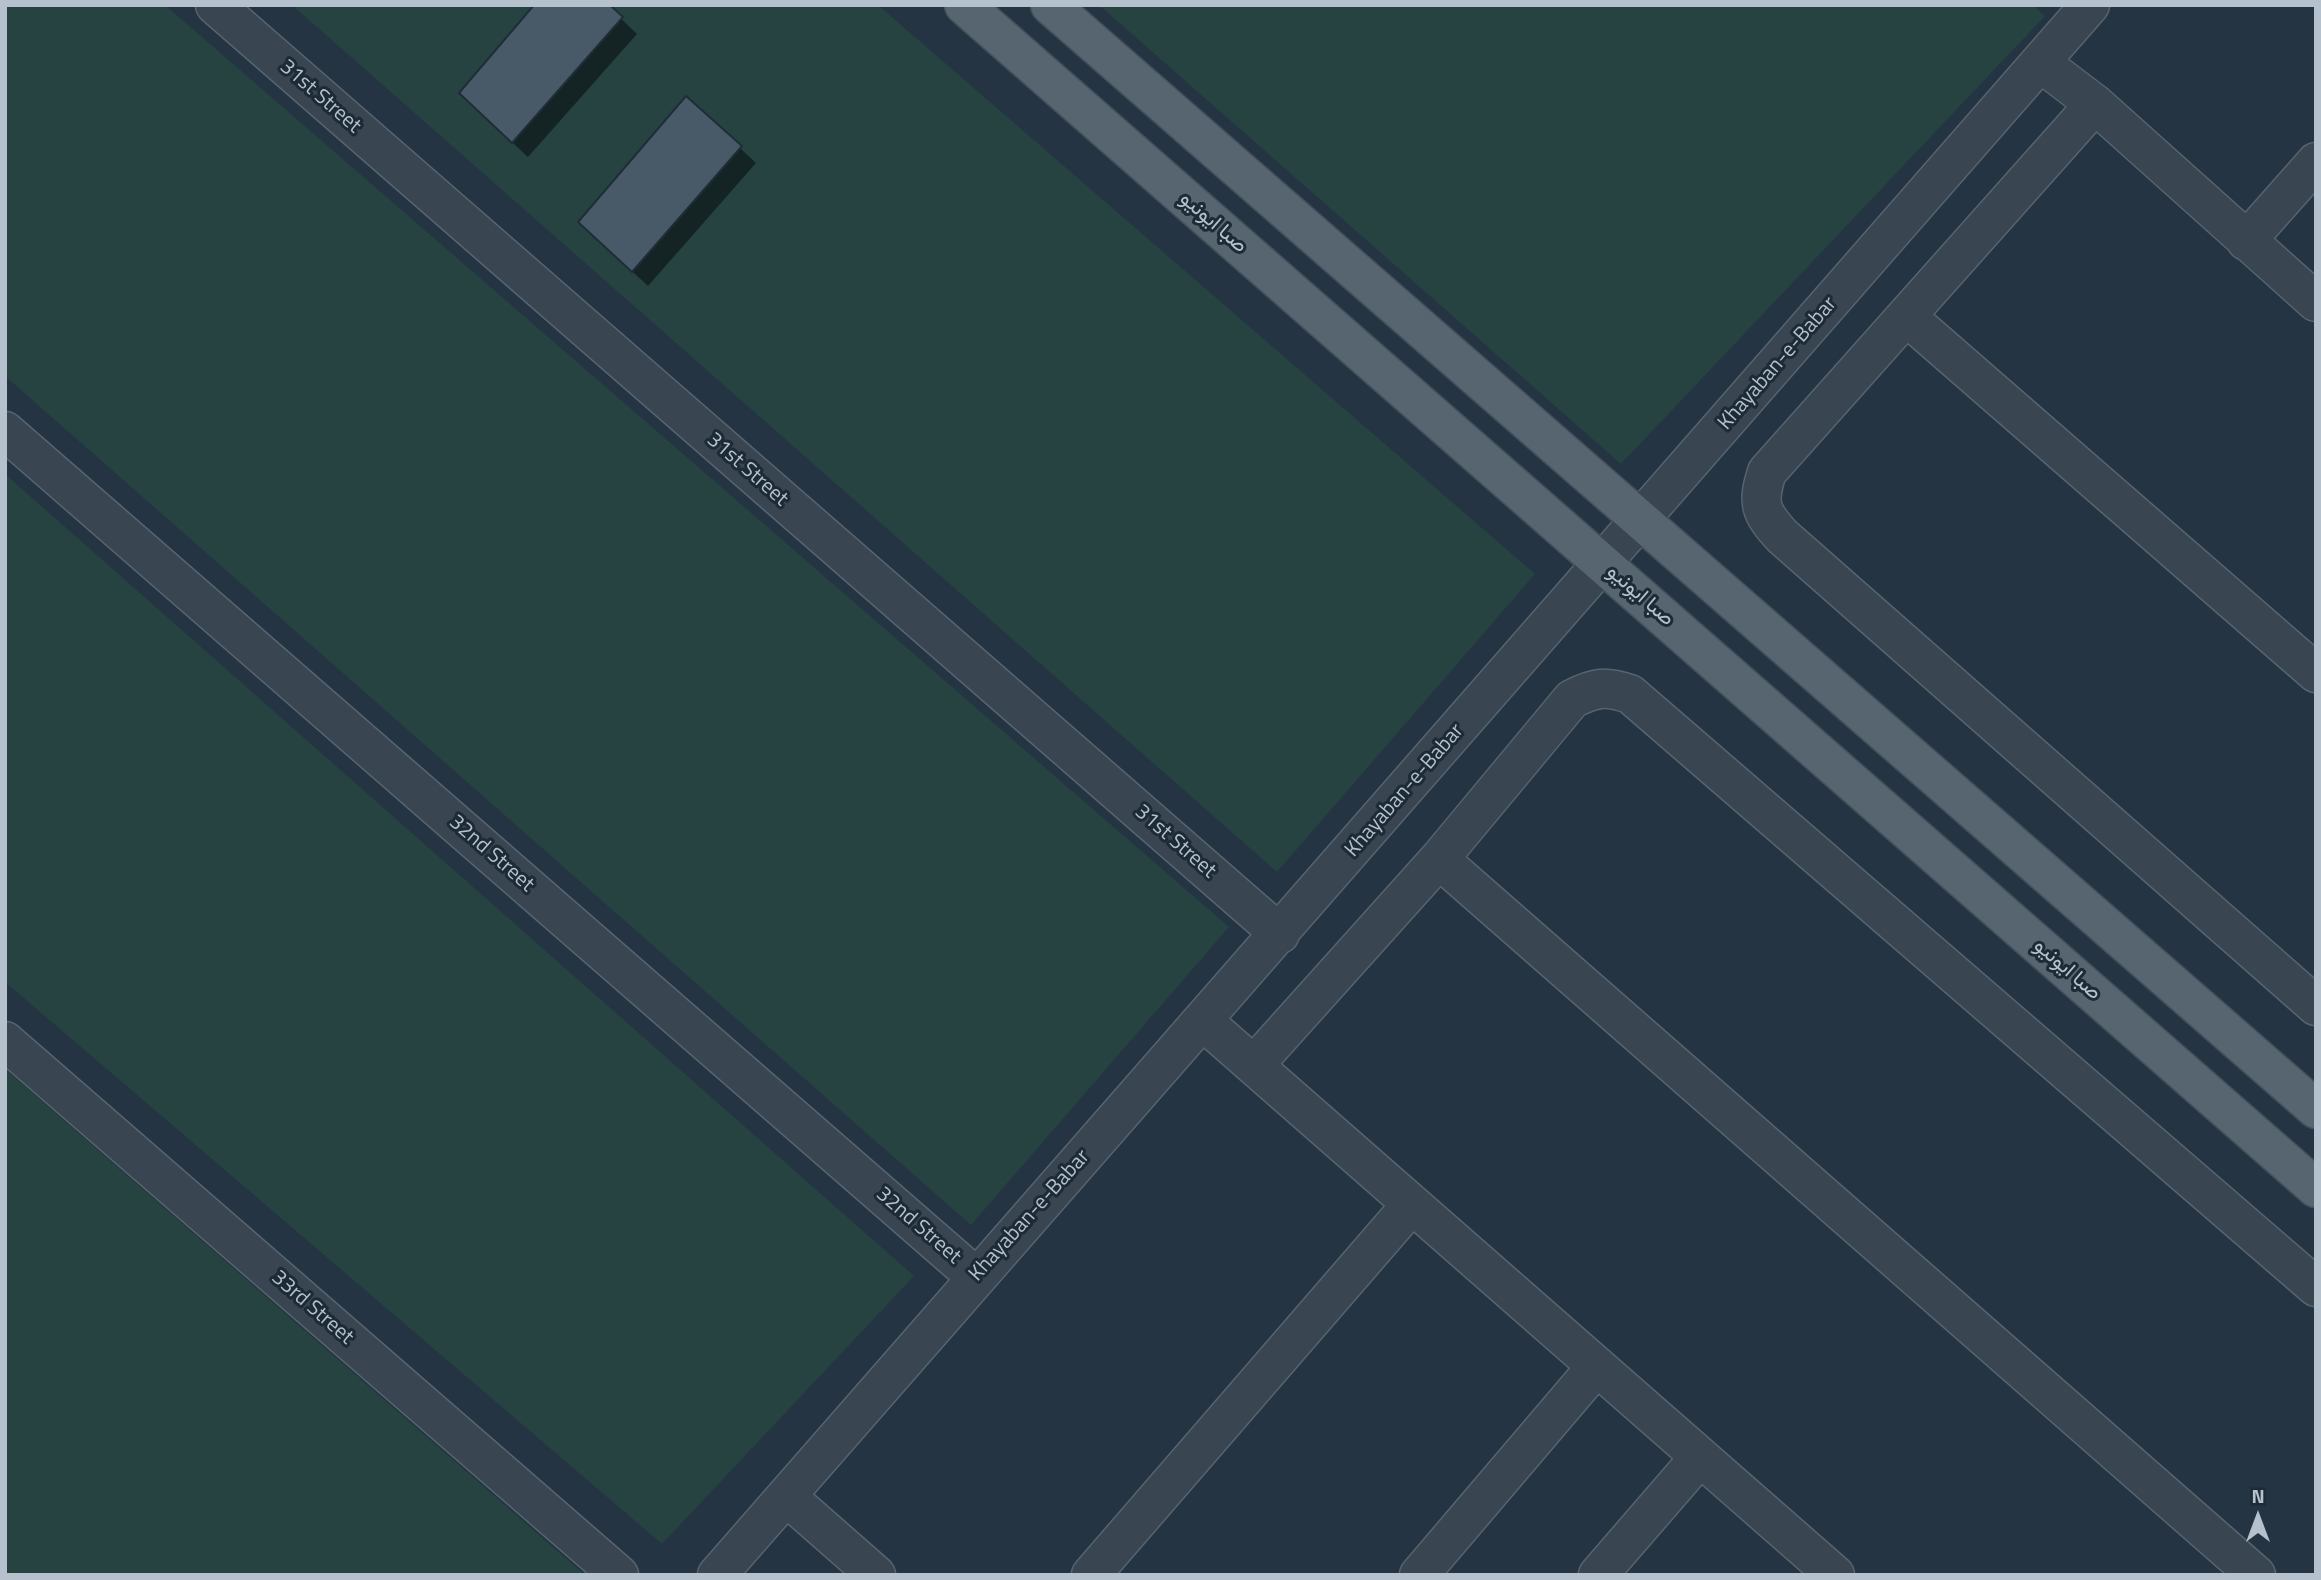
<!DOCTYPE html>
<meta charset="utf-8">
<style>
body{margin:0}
#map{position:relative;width:2321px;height:1580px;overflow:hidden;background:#243442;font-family:"Titillium Web",sans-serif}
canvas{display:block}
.frame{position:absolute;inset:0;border:7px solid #b5c1cc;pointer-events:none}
.north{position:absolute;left:2223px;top:1482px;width:70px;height:70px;-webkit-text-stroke:5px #1d2b37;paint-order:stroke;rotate:0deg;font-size:19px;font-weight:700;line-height:28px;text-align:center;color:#b5c1cc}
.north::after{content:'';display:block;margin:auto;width:24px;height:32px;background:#b5c1cc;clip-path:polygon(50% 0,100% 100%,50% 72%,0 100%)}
</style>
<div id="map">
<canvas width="2321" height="1580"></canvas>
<div class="frame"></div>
<div class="north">N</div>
</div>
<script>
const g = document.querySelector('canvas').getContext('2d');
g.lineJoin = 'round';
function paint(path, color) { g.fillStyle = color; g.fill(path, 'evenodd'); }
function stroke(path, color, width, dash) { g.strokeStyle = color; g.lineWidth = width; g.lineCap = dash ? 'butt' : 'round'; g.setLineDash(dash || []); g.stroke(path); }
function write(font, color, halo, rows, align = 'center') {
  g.font = font + ' "Titillium Web",Vazirmatn,sans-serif'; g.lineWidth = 6; g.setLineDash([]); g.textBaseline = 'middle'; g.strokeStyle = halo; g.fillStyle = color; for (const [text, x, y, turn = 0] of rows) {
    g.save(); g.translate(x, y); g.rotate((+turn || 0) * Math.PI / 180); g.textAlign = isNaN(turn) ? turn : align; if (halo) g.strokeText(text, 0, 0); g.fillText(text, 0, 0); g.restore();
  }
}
paint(new Path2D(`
 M 5,5 L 165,5 L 1229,927 L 971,1225 L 5,376 Z
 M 292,5 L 878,5 L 1535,574 L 1277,872 Z
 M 1099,5 L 2033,5 L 2045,16 L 1621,464 Z
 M 5,474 L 914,1276 L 662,1544 L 5,982 Z
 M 5,1069 L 585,1575 L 5,1575 Z`), '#264342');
paint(new Path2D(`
 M 607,5 L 637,34 L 528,157 L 476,109 Z
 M 687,99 L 756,163 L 648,286 L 596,238 Z`), '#0007');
const building = new Path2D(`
 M 534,5 L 610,5 L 623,17 L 512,143 L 459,93 Z
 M 686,96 L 742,146 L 632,272 L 578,222 Z`);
paint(building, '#485a68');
stroke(building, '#1f2d39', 2);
const minor = new Path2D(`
 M 215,5 L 1280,934
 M 2041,63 L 2095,104 L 2316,302
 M 2095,104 L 1767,472 C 1757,503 1760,512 1782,536 L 2316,1006
 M 2246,241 L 2316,162
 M 1906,316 L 2316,673
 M 5,431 L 976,1277
 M 1439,859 L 2256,1575
 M 1203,1021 L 1835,1575
 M 5,1041 L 619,1575
 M 1254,1065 L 1439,859 L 1572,699 C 1596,687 1605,686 1630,694 L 2316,1287
 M 786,1496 L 876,1575
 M 717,1575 L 2090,5
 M 1091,1575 L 1412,1204
 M 1419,1575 L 1597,1366
 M 1598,1575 L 1700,1457`);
const major = new Path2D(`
 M 964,5 L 2316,1188
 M 1050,5 L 2316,1109`);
stroke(minor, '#56646f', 41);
stroke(major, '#424f5a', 41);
stroke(minor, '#394651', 38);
stroke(major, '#576571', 38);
write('21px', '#b5c1cc', '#1d2b37', [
 ["31st Street",320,97,41],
 ["صبا ایونیو",1213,223,41],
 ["Khayaban-e-Babar",1778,364,-49],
 ["31st Street",747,470,41],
 ["صبا ایونیو",1640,596,41],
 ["Khayaban-e-Babar",1405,791,-49],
 ["31st Street",1175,842,41],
 ["32nd Street",491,854,41],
 ["صبا ایونیو",2067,970,41],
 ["Khayaban-e-Babar",1030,1216,-48],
 ["32nd Street",918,1226,41],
 ["33rd Street",312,1308,41]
]);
</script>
